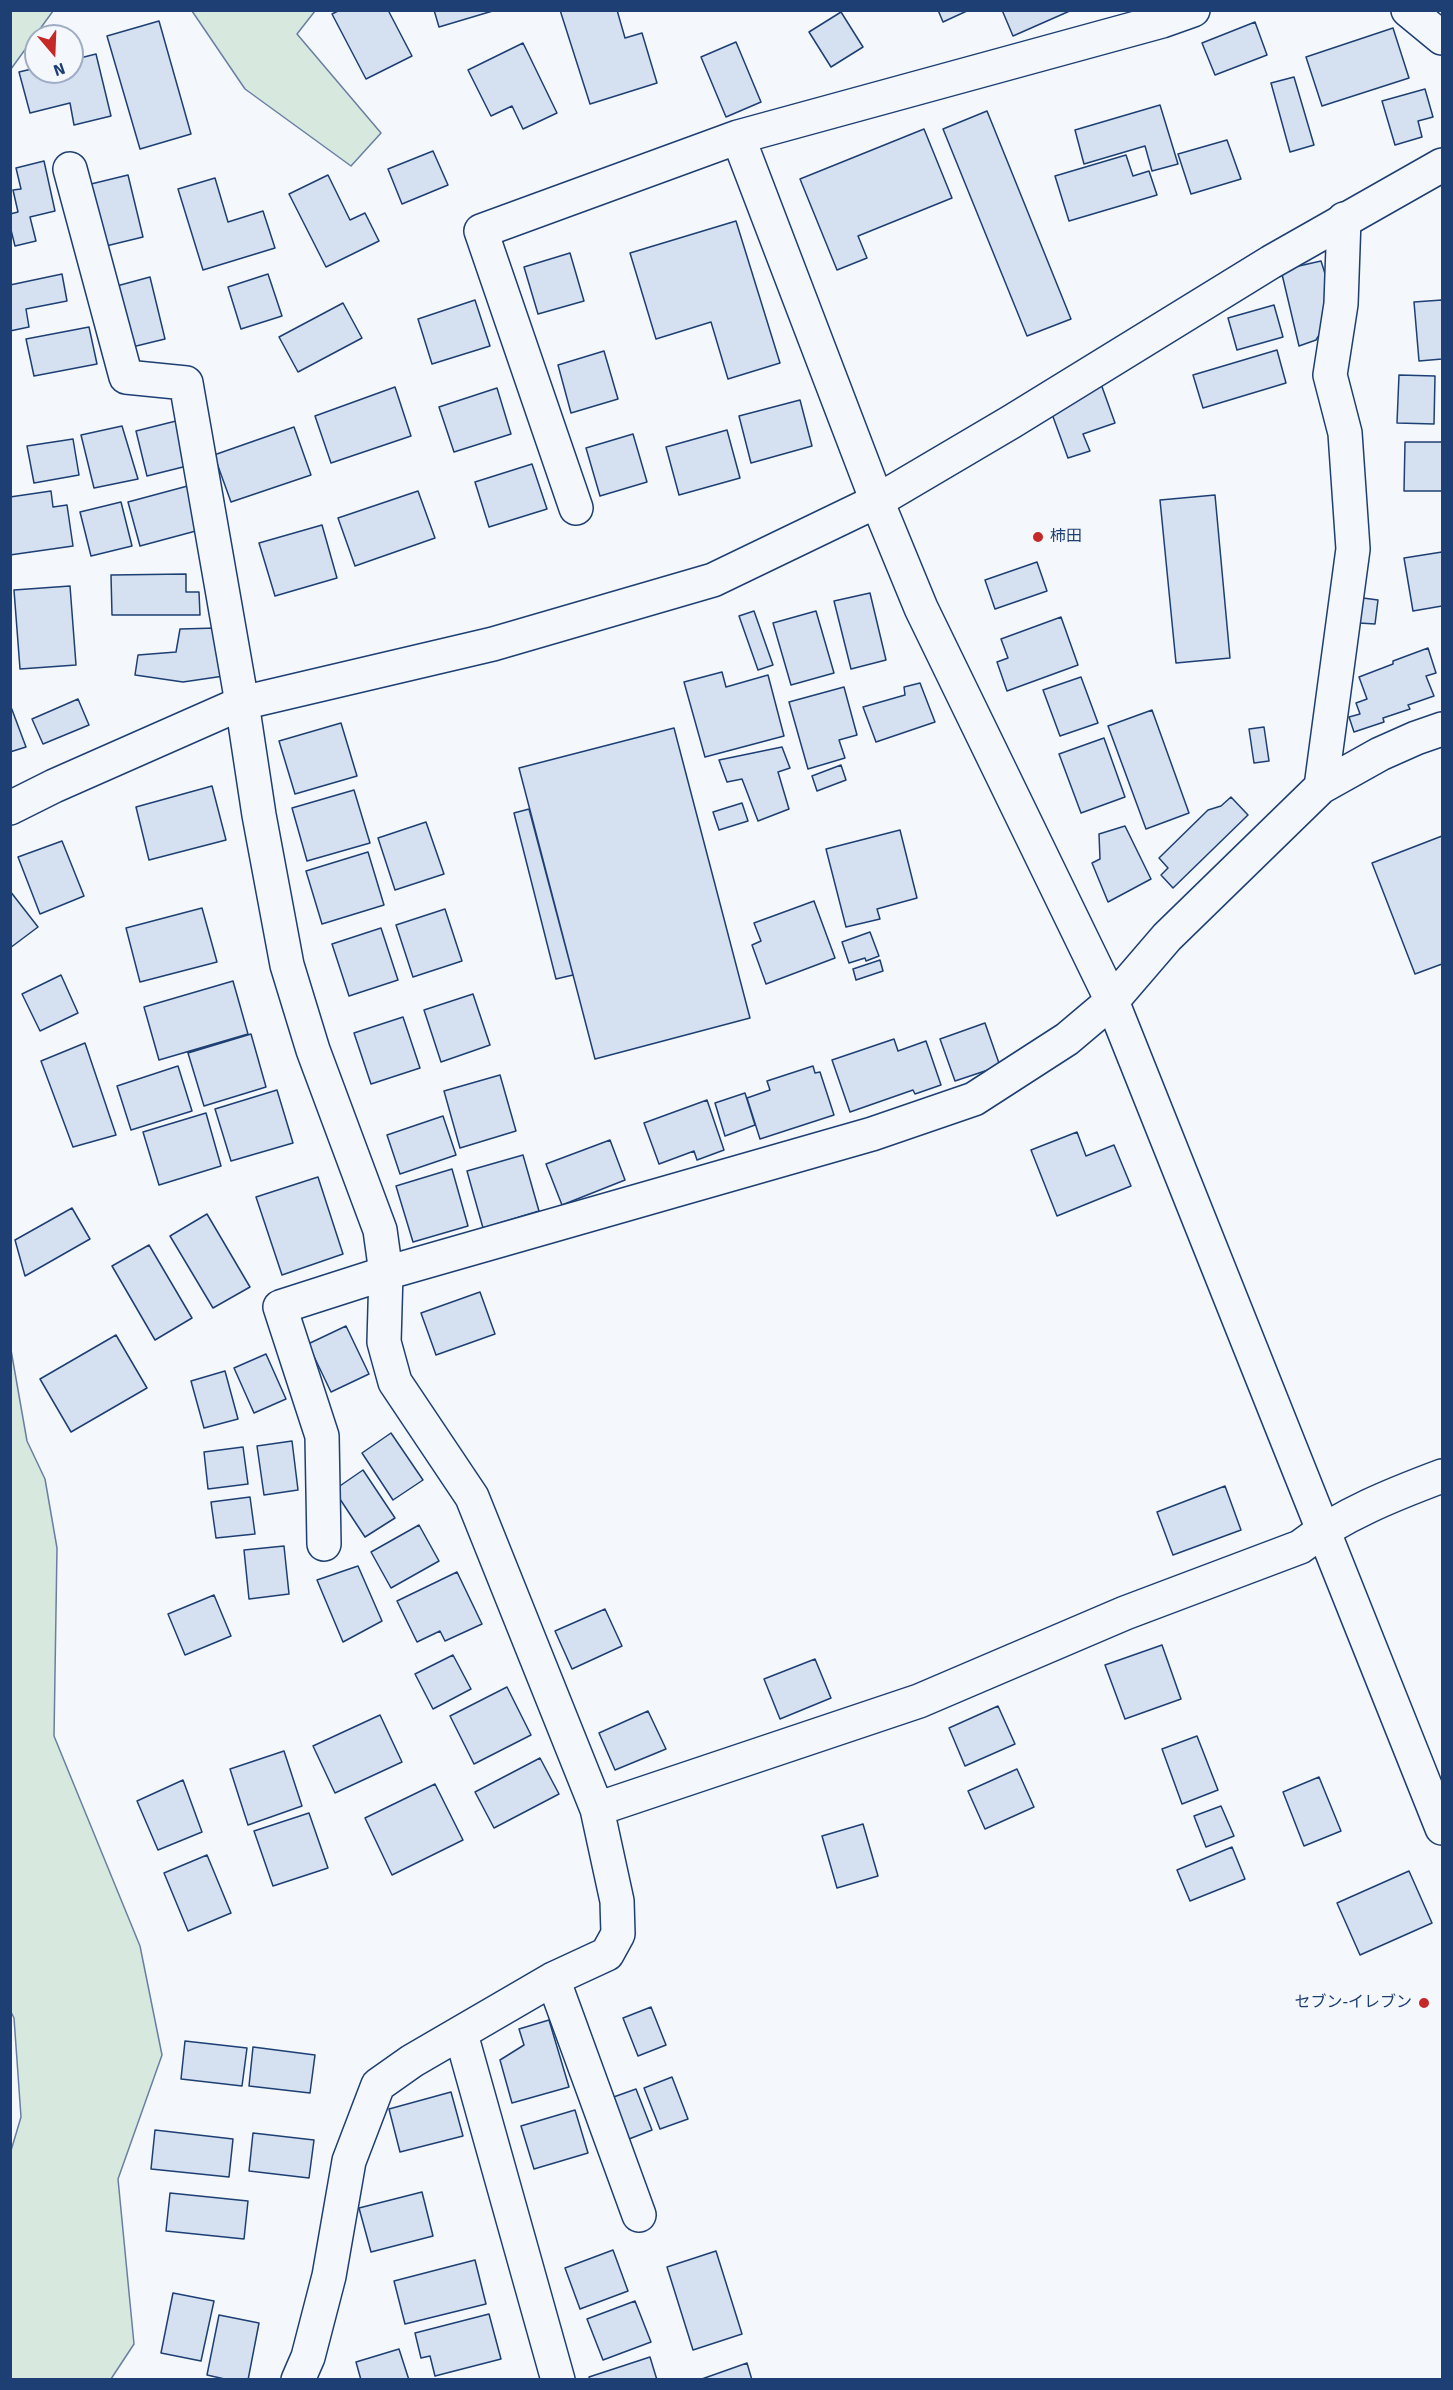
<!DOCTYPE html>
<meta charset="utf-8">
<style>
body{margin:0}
#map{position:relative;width:1453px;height:2390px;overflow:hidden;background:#f4f7fb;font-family:Signika,sans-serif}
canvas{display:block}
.frame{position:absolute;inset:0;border:12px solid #1d3f73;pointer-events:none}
.north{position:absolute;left:24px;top:24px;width:60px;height:60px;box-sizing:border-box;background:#f4f7fb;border:2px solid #9eadc5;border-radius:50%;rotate:161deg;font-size:16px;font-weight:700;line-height:24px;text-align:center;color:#1d3f73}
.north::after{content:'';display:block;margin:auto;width:21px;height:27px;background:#c62828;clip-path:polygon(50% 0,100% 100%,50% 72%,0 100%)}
</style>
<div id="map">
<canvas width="1453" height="2390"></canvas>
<div class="frame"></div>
<div class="north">N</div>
</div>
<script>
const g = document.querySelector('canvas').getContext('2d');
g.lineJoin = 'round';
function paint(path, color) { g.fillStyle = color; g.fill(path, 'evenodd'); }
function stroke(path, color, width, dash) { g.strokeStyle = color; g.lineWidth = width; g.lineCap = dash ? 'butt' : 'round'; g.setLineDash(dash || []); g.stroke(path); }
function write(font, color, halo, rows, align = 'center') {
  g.font = font + ' Signika,"Noto Sans JP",sans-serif'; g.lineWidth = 4.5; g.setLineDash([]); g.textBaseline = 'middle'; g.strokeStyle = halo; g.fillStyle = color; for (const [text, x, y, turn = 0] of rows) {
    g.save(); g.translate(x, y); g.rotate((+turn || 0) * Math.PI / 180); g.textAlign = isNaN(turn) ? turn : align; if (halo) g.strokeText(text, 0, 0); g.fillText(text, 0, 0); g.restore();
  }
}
const green = new Path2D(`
 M 11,10 L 53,11 L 11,69 L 10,11 Z
 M 192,11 L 315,11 L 297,34 L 381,133 L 351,166 L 245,89 Z
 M 11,1350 L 27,1441 L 45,1479 L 57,1548 L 54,1736 L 140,1946 L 162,2055 L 118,2179 L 134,2344 L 111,2379 L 11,2379 L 10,2154 L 21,2117 L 14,2018 L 10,2010 Z`);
paint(green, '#d7e8df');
stroke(green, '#687fa3', 1.5);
const building = new Path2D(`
 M 340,10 L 388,10 L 412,56 L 366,79 L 332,14 Z
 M 434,10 L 496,10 L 439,27 Z
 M 560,10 L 617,10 L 625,38 L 642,33 L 657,83 L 590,104 Z
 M 938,10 L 969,10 L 943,22 Z
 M 1002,10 L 1072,10 L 1013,36 Z
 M 841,12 L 863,47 L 831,67 L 809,32 Z
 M 159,21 L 191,134 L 140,149 L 107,36 Z
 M 1255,22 L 1267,55 L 1215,75 L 1202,43 Z
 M 1393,28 L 1409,78 L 1322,106 L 1306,57 Z
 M 736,42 L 761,102 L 726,117 L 701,57 Z
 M 523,43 L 557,113 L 523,129 L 512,106 L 491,116 L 468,70 Z
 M 96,54 L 111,116 L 74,125 L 70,103 L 30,113 L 19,72 L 36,68 L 36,72 L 72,72 L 72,60 Z
 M 1294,77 L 1314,145 L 1290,152 L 1271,83 Z
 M 1425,89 L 1433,117 L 1418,121 L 1422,137 L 1395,145 L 1382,101 Z
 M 1160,105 L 1178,164 L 1152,171 L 1145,146 L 1084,164 L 1075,130 Z
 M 987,111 L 1071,319 L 1027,336 L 943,129 Z
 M 924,129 L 952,198 L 858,236 L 867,258 L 837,270 L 800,179 Z
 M 1227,140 L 1241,179 L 1191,194 L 1178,154 Z
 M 433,151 L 448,185 L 402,204 L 388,169 Z
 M 1126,155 L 1133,176 L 1149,171 L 1157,195 L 1069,221 L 1055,176 Z
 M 44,161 L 55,211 L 30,217 L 36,241 L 15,246 L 10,226 L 10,214 L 18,212 L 13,190 L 21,189 L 16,168 Z
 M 128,175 L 143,237 L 106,246 L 91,184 Z
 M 328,175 L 350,220 L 365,213 L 379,241 L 326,267 L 289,194 Z
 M 215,178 L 228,222 L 263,211 L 275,248 L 203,270 L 178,189 Z
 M 736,221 L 780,363 L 728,379 L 711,322 L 656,339 L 630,253 Z
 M 570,253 L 584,301 L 538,314 L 524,267 Z
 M 1321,261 L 1336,308 L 1316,340 L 1299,346 L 1281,270 Z
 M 62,274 L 67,301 L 26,309 L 29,327 L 10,331 L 10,285 Z
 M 268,274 L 282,316 L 241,329 L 228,287 Z
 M 150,277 L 165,339 L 128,348 L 113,287 Z
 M 475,300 L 490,346 L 432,364 L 418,319 Z
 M 1442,300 L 1442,359 L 1419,361 L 1414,302 Z
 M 343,303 L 362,338 L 298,372 L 279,337 Z
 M 1274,305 L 1283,337 L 1237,350 L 1228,318 Z
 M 89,327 L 97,364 L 34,376 L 26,339 Z
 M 1277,350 L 1286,383 L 1203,408 L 1193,375 Z
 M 604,351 L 618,399 L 571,413 L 558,365 Z
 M 1399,375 L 1435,376 L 1434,424 L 1397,423 Z
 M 1101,384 L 1115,423 L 1083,434 L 1090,451 L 1068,458 L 1048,403 Z
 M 395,387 L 411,436 L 331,463 L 315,416 Z
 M 497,388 L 511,434 L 454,452 L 439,407 Z
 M 800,400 L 812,446 L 751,463 L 739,416 Z
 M 176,421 L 187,466 L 147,476 L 136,431 Z
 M 122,426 L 138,479 L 94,488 L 81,435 Z
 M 294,427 L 311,475 L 231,502 L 214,455 Z
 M 727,430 L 740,478 L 679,495 L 666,447 Z
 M 633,434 L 647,482 L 600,496 L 586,448 Z
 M 73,439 L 79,475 L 34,483 L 27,446 Z
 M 1405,442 L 1442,442 L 1442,491 L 1404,491 Z
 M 532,464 L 547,509 L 489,527 L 475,482 Z
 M 195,484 L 207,528 L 140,546 L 128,502 Z
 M 51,491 L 53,507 L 67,505 L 73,546 L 10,555 L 10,497 Z
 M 418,491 L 435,538 L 355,566 L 338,518 Z
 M 1215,495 L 1230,658 L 1176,663 L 1160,500 Z
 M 121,502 L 132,546 L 91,556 L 80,512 Z
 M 322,525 L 337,578 L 275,596 L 259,543 Z
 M 1442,552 L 1442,606 L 1413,611 L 1404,558 Z
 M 1037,562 L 1047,591 L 995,609 L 985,580 Z
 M 186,574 L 186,592 L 199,592 L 200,615 L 112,615 L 111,575 Z
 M 70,586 L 76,665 L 20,669 L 14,590 Z
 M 870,593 L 886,660 L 851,669 L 834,601 Z
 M 1363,598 L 1378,600 L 1375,624 L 1359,623 Z
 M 754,611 L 773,665 L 758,670 L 739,616 Z
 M 816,611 L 834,673 L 791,685 L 773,623 Z
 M 1061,617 L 1078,665 L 1007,691 L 997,662 L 1008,658 L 1001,639 Z
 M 217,628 L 224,676 L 183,682 L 135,675 L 138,655 L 176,652 L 180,629 Z
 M 1428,648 L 1436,673 L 1426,676 L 1434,696 L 1408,705 L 1410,709 L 1383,718 L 1384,722 L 1354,732 L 1349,717 L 1360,714 L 1356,703 L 1367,699 L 1359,677 L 1393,664 L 1393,661 Z
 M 722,672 L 726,687 L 768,675 L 784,736 L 705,757 L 684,682 Z
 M 1081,677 L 1098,723 L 1060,736 L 1043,690 Z
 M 920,683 L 935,722 L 876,742 L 863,707 L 905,695 L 904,687 Z
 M 844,687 L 857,735 L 839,740 L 845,758 L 808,769 L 789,702 Z
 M 78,699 L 89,725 L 43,744 L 32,719 Z
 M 11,707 L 26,747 L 10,752 L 10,707 Z
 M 1152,710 L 1189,813 L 1146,829 L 1108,726 Z
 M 341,723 L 357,776 L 295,794 L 279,741 Z
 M 1264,727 L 1269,761 L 1254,763 L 1249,729 Z
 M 674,728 L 750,1018 L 595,1059 L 519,768 Z
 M 1104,738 L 1125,797 L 1081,813 L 1059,754 Z
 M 782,747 L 790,768 L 778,772 L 789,809 L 758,821 L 742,779 L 727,782 L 719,760 Z
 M 841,765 L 846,780 L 817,791 L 812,776 Z
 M 212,786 L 226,840 L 149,860 L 136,807 Z
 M 354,790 L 370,843 L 307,861 L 292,808 Z
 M 1231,797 L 1248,815 L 1173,888 L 1161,875 L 1168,868 L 1159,858 L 1208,810 L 1221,806 Z
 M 742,803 L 748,821 L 719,830 L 713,812 Z
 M 529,809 L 573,975 L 556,979 L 514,813 Z
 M 426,822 L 444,874 L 395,890 L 378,838 Z
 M 1125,826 L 1151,879 L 1108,902 L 1092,863 L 1100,859 L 1099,834 Z
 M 900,830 L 917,898 L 877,909 L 880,919 L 846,927 L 826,849 Z
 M 1442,836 L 1442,964 L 1415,974 L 1372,863 Z
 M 62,841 L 84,896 L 40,914 L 18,857 Z
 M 368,852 L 384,905 L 322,924 L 306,871 Z
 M 10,891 L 38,927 L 10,948 Z
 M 814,901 L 835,958 L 766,984 L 752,945 L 761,941 L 754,923 Z
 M 202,908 L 217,962 L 140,982 L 126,928 Z
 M 445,909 L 462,961 L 413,977 L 396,925 Z
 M 381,928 L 398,980 L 349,996 L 332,944 Z
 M 870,932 L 879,956 L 866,961 L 865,958 L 849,963 L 842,942 Z
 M 880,960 L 883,971 L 856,980 L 853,969 Z
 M 61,975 L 78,1013 L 40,1031 L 22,994 Z
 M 233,981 L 248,1034 L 159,1060 L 144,1007 Z
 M 473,994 L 490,1045 L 441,1062 L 424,1010 Z
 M 403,1017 L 420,1068 L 371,1084 L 354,1033 Z
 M 985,1023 L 1000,1066 L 955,1081 L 940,1039 Z
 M 251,1034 L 266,1087 L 204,1106 L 188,1053 Z
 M 894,1039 L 898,1051 L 926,1041 L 941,1085 L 915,1094 L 913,1090 L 850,1112 L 832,1060 Z
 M 85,1043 L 116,1135 L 73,1147 L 41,1061 Z
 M 178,1066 L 192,1111 L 131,1130 L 117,1086 Z
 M 813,1066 L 815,1073 L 820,1072 L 834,1115 L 760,1139 L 747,1098 L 770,1090 L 767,1081 Z
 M 500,1075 L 516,1131 L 460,1148 L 444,1091 Z
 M 277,1090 L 293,1143 L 231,1161 L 215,1109 Z
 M 745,1093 L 755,1125 L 725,1136 L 715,1103 Z
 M 707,1100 L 724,1150 L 697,1160 L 694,1151 L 659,1164 L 644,1123 Z
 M 206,1113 L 221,1166 L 159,1185 L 143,1132 Z
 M 443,1116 L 456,1155 L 400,1174 L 387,1135 Z
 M 1077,1132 L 1086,1156 L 1114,1145 L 1131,1186 L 1057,1216 L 1031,1150 Z
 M 610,1140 L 625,1180 L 562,1205 L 546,1164 Z
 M 523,1155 L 539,1211 L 483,1228 L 467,1171 Z
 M 452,1169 L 468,1226 L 413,1242 L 396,1186 Z
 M 318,1177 L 343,1254 L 282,1275 L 256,1197 Z
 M 72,1208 L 90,1239 L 25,1276 L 15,1240 Z
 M 207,1214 L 250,1287 L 213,1308 L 170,1236 Z
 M 149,1245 L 192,1318 L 155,1340 L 112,1266 Z
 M 480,1292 L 495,1334 L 436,1355 L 421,1313 Z
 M 346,1326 L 369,1374 L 331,1392 L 308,1344 Z
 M 116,1335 L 147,1388 L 71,1432 L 40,1379 Z
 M 266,1354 L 286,1399 L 254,1413 L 234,1368 Z
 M 225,1371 L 238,1419 L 204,1428 L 191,1381 Z
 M 391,1433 L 423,1480 L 393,1500 L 362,1453 Z
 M 292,1441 L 298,1490 L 264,1495 L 257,1446 Z
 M 243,1447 L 248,1484 L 208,1489 L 204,1452 Z
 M 363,1470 L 395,1518 L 365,1537 L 334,1490 Z
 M 1225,1486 L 1241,1530 L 1173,1555 L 1157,1512 Z
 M 250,1497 L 255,1534 L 216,1538 L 211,1502 Z
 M 419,1525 L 439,1561 L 391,1588 L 371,1552 Z
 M 284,1546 L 289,1594 L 249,1599 L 244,1550 Z
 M 358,1566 L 382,1621 L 343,1642 L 317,1580 Z
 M 457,1572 L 482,1624 L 445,1641 L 440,1631 L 417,1642 L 397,1601 Z
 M 214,1595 L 231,1636 L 185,1655 L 168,1614 Z
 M 605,1609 L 622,1646 L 572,1669 L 555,1631 Z
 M 1162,1645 L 1181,1699 L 1125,1719 L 1105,1665 Z
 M 453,1655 L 471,1689 L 433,1709 L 415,1674 Z
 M 815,1659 L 831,1698 L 780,1719 L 764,1679 Z
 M 507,1687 L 531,1735 L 474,1764 L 450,1716 Z
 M 998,1706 L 1015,1744 L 965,1766 L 949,1728 Z
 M 648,1711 L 666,1749 L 615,1770 L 599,1733 Z
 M 380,1715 L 402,1762 L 335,1793 L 313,1746 Z
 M 1197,1736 L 1218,1790 L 1182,1804 L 1162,1749 Z
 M 284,1751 L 302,1806 L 248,1825 L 230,1769 Z
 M 540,1758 L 559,1794 L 494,1828 L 475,1792 Z
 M 1017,1769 L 1034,1807 L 985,1829 L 968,1791 Z
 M 1319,1777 L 1341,1831 L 1304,1846 L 1283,1792 Z
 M 183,1780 L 202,1832 L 158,1850 L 137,1801 Z
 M 435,1784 L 463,1840 L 392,1875 L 365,1818 Z
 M 1221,1806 L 1234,1836 L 1206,1847 L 1194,1816 Z
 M 309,1813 L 328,1868 L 273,1886 L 254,1831 Z
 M 863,1824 L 878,1876 L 837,1888 L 822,1836 Z
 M 1232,1847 L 1245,1879 L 1190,1901 L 1177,1870 Z
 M 207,1855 L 231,1913 L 188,1931 L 164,1873 Z
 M 1409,1871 L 1432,1923 L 1360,1955 L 1337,1903 Z
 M 651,2007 L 666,2045 L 638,2056 L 623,2018 Z
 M 549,2020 L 569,2087 L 512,2103 L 500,2060 L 524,2045 L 519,2029 Z
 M 185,2041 L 247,2048 L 242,2086 L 181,2079 Z
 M 253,2047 L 315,2055 L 310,2093 L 249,2086 Z
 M 672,2077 L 688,2119 L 660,2129 L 644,2088 Z
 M 636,2089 L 652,2130 L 624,2141 L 608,2099 Z
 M 451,2092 L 463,2136 L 400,2152 L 389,2109 Z
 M 575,2110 L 588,2153 L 534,2169 L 521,2126 Z
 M 155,2130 L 233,2139 L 229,2177 L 151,2169 Z
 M 253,2133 L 314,2140 L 309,2178 L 249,2171 Z
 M 422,2192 L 433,2236 L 371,2252 L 359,2208 Z
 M 170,2193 L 248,2201 L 244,2239 L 166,2231 Z
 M 613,2250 L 628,2291 L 580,2309 L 565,2268 Z
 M 716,2251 L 742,2334 L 693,2350 L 667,2267 Z
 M 475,2260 L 486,2304 L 405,2324 L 394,2281 Z
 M 173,2293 L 214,2301 L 201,2361 L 161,2353 Z
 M 635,2301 L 651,2342 L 603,2360 L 587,2319 Z
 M 489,2314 L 501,2359 L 435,2376 L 430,2356 L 421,2358 L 415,2333 Z
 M 219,2315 L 259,2323 L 248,2380 L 229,2380 L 207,2375 Z
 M 399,2349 L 409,2380 L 361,2380 L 356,2362 Z
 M 650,2357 L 657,2380 L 590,2380 L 589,2377 Z
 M 747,2363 L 752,2380 L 699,2380 Z`);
paint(building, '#d5e0f0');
stroke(building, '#1d3f73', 1.5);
const minor = new Path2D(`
 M 1408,10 L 1442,38
 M 738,137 L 877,501
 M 70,169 L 126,377 L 186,383 L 242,703 L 259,815 L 287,965 L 313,1050 L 380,1230 L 386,1273 L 384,1342 L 395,1382 L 472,1497 L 597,1809
 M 576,508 L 481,231 L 738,137 L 1162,21 L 1193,10
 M 1321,787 L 1353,549 L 1345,433 L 1330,375 L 1341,304 L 1344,219
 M 324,1544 L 322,1436 L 280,1307 L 386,1273 L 872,1134 L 974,1099 L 1067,1039 L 1112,1001 L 1167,937 L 1321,787 L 1380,754 L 1416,738 L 1442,729
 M 553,1979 L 639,2215
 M 461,2034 L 558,2380
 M 298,2380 L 308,2357 L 329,2276 L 349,2161 L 378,2085 L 412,2061 L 553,1979 L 607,1954 L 618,1934 L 617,1901 L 597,1809 L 919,1701 L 1125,1613 L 1300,1547 C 1341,1515 1394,1494 1442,1476`);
const tertiary = new Path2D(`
 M 877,501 L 921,608 L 1112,1001 L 1442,1828
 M 10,808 L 54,786 L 242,703 L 493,644 L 713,580 L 877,501 L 1011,422 L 1271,262 L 1442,165`);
stroke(minor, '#1d3f73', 36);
stroke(tertiary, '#1d3f73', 36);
stroke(minor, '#f4f7fb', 33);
stroke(tertiary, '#f4f7fb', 33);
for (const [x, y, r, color] of [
 [1038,537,6,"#c62828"],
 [1424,2003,6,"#c62828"]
]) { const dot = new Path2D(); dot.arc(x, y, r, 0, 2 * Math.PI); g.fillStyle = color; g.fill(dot); stroke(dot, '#f4f7fb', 2); }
write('16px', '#1d3f73', '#f4f7fb', [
 ["柿田",1050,537],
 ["セブン-イレブン",1412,2003,"right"]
], 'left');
</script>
